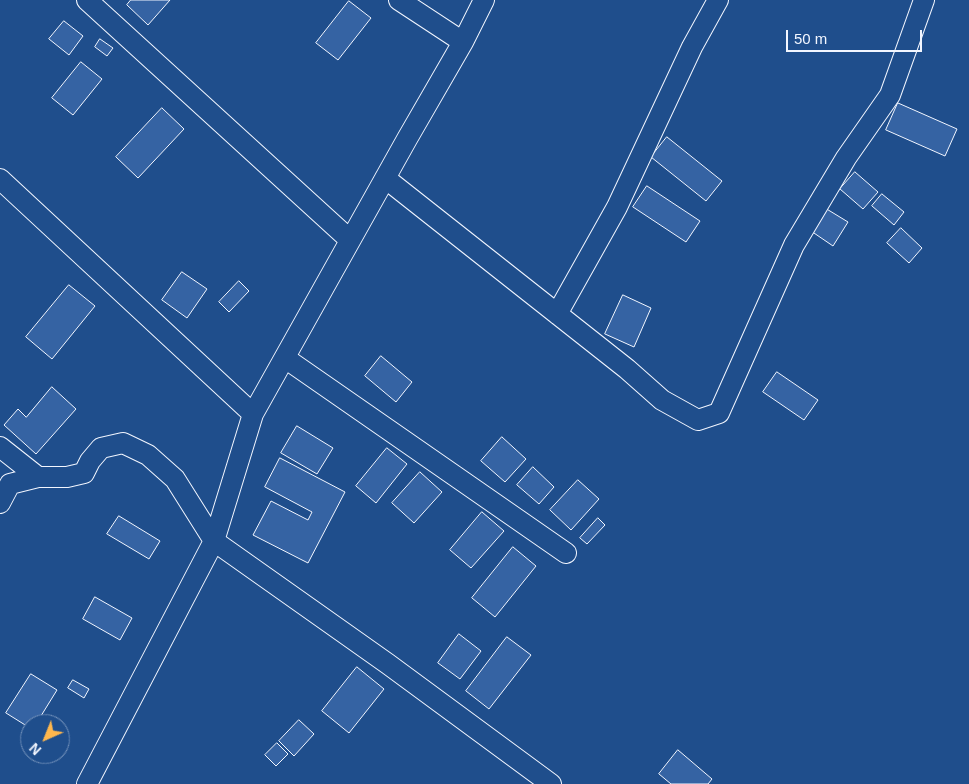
<!DOCTYPE html>
<style>
body{margin:0}
#map{position:relative;width:969px;height:784px;overflow:hidden;background:#1f4e8c;font-family:Arial,sans-serif}
canvas{display:block}
.north{position:absolute;left:20px;top:714px;width:50px;height:50px;box-sizing:border-box;background:#1f4e8c;border:1px solid #7391ba;border-radius:50%;rotate:224deg;font-size:14px;font-weight:700;line-height:20px;text-align:center;color:#f2f6ff}
.north::after{content:'';display:block;margin:auto;width:18px;height:22px;background:#ffb74d;clip-path:polygon(50% 0,100% 100%,50% 72%,0 100%)}
.scale{position:absolute;left:786px;top:30px;width:136px;height:22px;box-sizing:border-box;border:2px solid #f2f6ff;border-top:0;padding-left:6px;font-size:15px;line-height:18px;white-space:nowrap;color:#f2f6ff;-webkit-text-stroke:4px #1f4e8c;paint-order:stroke}
</style>
<div id="map">
<canvas width="969" height="784"></canvas>
<div class="north">N</div>
<div class="scale">50 m</div>
</div>
<script>
const g = document.querySelector('canvas').getContext('2d');
g.lineJoin = 'round';
function paint(path, color) { g.fillStyle = color; g.fill(path, 'evenodd'); }
function stroke(path, color, width, dash) { g.strokeStyle = color; g.lineWidth = width; g.lineCap = dash ? 'butt' : 'round'; g.setLineDash(dash || []); g.stroke(path); }
const building = new Path2D(`
 M 131,0 L 170,0 L 148,25 L 127,5 Z
 M 349,1 L 371,18 L 338,60 L 316,43 Z
 M 64,21 L 83,36 L 69,55 L 49,39 Z
 M 100,39 L 113,48 L 107,56 L 95,47 Z
 M 81,62 L 102,79 L 73,115 L 52,98 Z
 M 898,103 L 957,129 L 945,156 L 886,130 Z
 M 162,108 L 184,129 L 138,178 L 116,157 Z
 M 667,137 L 722,181 L 706,201 L 651,157 Z
 M 855,172 L 878,192 L 863,209 L 840,189 Z
 M 647,186 L 700,221 L 686,242 L 633,207 Z
 M 882,194 L 904,212 L 894,225 L 872,206 Z
 M 825,208 L 848,222 L 833,246 L 811,231 Z
 M 901,228 L 922,248 L 909,263 L 887,243 Z
 M 182,272 L 207,289 L 187,318 L 162,300 Z
 M 239,281 L 249,291 L 229,312 L 219,302 Z
 M 69,285 L 95,306 L 52,359 L 26,337 Z
 M 623,295 L 651,308 L 634,347 L 605,334 Z
 M 381,356 L 412,382 L 396,402 L 365,376 Z
 M 777,372 L 818,400 L 804,420 L 763,392 Z
 M 52,387 L 76,409 L 36,454 L 4,425 L 18,409 L 26,417 Z
 M 297,426 L 333,448 L 317,474 L 281,453 Z
 M 502,437 L 526,459 L 505,482 L 481,461 Z
 M 387,448 L 407,464 L 376,503 L 356,486 Z
 M 280,458 L 345,492 L 308,563 L 253,535 L 271,501 L 308,520 L 312,512 L 265,487 Z
 M 533,467 L 554,487 L 539,504 L 517,485 Z
 M 420,472 L 442,492 L 414,523 L 392,503 Z
 M 578,480 L 599,499 L 571,530 L 550,510 Z
 M 482,512 L 504,531 L 471,568 L 450,550 Z
 M 119,516 L 160,541 L 149,559 L 107,534 Z
 M 598,518 L 605,525 L 587,544 L 580,538 Z
 M 513,547 L 536,566 L 495,617 L 472,598 Z
 M 95,597 L 132,618 L 120,640 L 83,619 Z
 M 459,634 L 481,651 L 460,679 L 438,663 Z
 M 507,637 L 531,655 L 489,709 L 466,691 Z
 M 357,667 L 384,689 L 349,733 L 322,711 Z
 M 31,674 L 57,690 L 36,724 L 30,724 L 30,728 L 6,713 Z
 M 73,680 L 89,689 L 84,698 L 68,688 Z
 M 299,720 L 314,734 L 294,756 L 279,741 Z
 M 277,743 L 288,754 L 276,766 L 265,755 Z
 M 678,750 L 712,779 L 708,784 L 671,784 L 659,774 Z`);
paint(building, '#3563a3');
stroke(building, '#f2f6ff', 1);
const minor = new Path2D(`
 M 87,0 L 350,240
 M 399,0 L 463,42
 M 385,178 L 627,369 L 662,400 L 698,420 L 719,413 L 794,245 L 846,158 L 890,95 L 924,0
 M 0,179 L 253,414
 M 557,314 L 617,207 L 692,47 L 718,0
 M 285,358 L 566,553
 M 0,447 L 38,477
 M 0,503 L 10,484 L 38,477 L 67,477 L 84,473 L 90,461 L 101,448 L 123,443 L 148,455 L 175,479 L 214,541 L 388,664 L 551,784
 M 87,784 L 214,541 L 253,414 L 407,139 L 463,42 L 484,0`);
stroke(minor, '#f2f6ff', 22);
stroke(minor, '#1f4e8c', 20);
</script>
